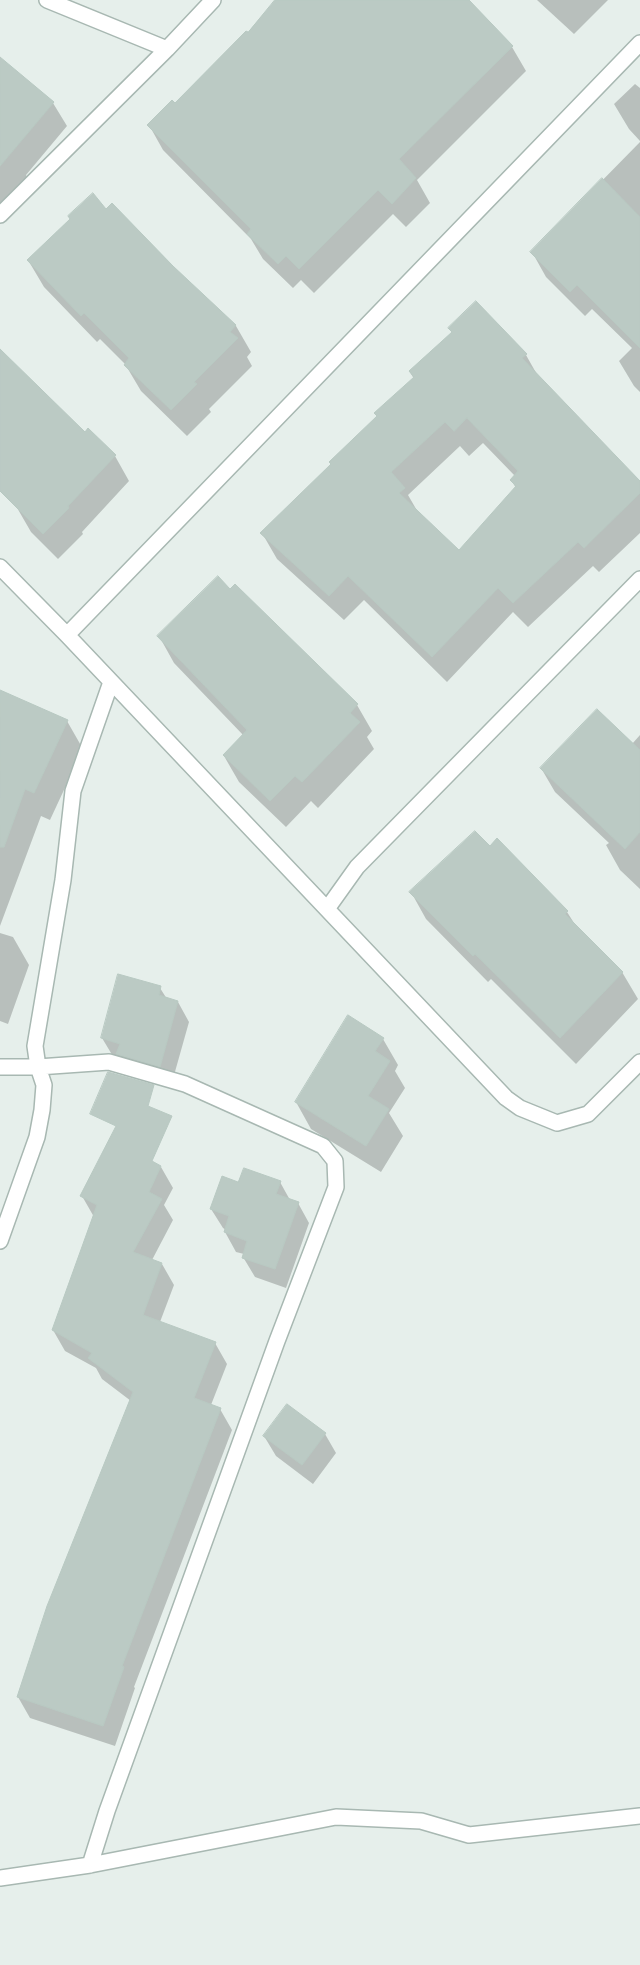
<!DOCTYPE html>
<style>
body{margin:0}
canvas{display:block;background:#e6efeb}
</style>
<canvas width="640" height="1965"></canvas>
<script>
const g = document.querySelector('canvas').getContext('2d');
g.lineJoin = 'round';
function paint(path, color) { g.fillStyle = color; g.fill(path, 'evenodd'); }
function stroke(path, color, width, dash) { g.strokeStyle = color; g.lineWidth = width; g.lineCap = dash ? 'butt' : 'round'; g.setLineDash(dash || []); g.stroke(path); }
paint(new Path2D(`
 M 308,0 L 468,0 L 512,47 L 526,71 L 417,180 L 430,203 L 406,227 L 393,214 L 314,293 L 301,280 L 293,288 L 263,259 L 251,239 L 163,150 L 149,125 L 175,105 L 248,34 Z
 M 537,0 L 608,0 L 574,34 Z
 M 0,58 L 53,103 L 67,126 L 26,175 L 28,180 L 0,210 Z
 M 635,84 L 640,88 L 640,141 L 629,129 L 614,104 Z
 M 640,142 L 640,392 L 634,386 L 619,361 L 632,348 L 592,309 L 585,316 L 546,277 L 532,252 Z
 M 106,210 L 172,267 L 236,326 L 251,352 L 247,357 L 252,366 L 209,409 L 211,412 L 187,436 L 141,391 L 125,364 L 100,339 L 97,342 L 44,287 L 28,260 Z
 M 450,329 L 526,355 L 539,378 L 640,482 L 640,533 L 599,572 L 593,566 L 528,627 L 513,612 L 447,682 L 364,600 L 344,620 L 277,559 L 262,533 L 332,465 L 414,379 L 410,372 L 452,333 ZM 483,443 L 515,476 L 511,480 L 516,488 L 459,552 L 419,514 L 408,495 L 460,446 L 469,456 Z
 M 85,434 L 115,456 L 129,481 L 82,532 L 83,534 L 58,559 L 31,532 L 16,506 Z
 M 230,591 L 357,705 L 372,731 L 367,737 L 374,749 L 318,808 L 311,801 L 286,827 L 239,782 L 224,756 L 244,736 L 174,663 L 159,636 Z
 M 0,691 L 67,721 L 83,749 L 50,820 L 41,816 L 0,926 Z
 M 640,735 L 640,889 L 620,870 L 606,845 L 609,843 L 555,792 L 541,768 L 632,744 Z
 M 497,840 L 567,912 L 576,926 L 622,972 L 638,999 L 576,1064 L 491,979 L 488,982 L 426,919 L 411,892 L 490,848 Z
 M 0,933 L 13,937 L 29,965 L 8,1024 L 0,1021 Z
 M 160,988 L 167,999 L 178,1002 L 189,1022 L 171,1086 L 114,1058 L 102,1038 Z
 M 383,1039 L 398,1065 L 395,1071 L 405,1088 L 389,1113 L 403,1136 L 381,1172 L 311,1129 L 296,1102 Z
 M 161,1167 L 173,1188 L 164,1205 L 173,1220 L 152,1260 L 162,1264 L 174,1285 L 160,1322 L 215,1343 L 227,1364 L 211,1405 L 220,1409 L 232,1430 L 134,1687 L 135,1688 L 115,1746 L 30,1718 L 18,1697 L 131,1401 L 102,1379 L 96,1368 L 65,1351 L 53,1330 L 94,1217 L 82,1196 Z
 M 280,1182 L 290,1200 L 298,1203 L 309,1223 L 286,1288 L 255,1277 L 243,1257 L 244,1254 L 236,1252 L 225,1232 L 226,1230 L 223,1228 L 211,1209 L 239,1184 Z
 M 325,1434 L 336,1453 L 313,1484 L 276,1456 L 264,1436 Z`), '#0003');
const building = new Path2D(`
 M 275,0 L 469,0 L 513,46 L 399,159 L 416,178 L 392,204 L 378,190 L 299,269 L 286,256 L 278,264 L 247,234 L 251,229 L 147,125 L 172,100 L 175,103 L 246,31 L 248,32 Z
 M 0,57 L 54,102 L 0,166 Z
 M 602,178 L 640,217 L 640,348 L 577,285 L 570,292 L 530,252 Z
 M 93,193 L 106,209 L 112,203 L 173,266 L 236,325 L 230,332 L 238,338 L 194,382 L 197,384 L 171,410 L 124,365 L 129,358 L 84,313 L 81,316 L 27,260 L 70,219 L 68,216 Z
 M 476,301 L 527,354 L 522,358 L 640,481 L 640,493 L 584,548 L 578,542 L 513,603 L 498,588 L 432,657 L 348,576 L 329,596 L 260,533 L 331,464 L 329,462 L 377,416 L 374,413 L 414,377 L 409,371 L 452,332 L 448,328 ZM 467,418 L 518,471 L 510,480 L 516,486 L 459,550 L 399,493 L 405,488 L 391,472 L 445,422 L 454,431 Z
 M 0,349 L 85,432 L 88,428 L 116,455 L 68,506 L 69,508 L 43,534 L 0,491 Z
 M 218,576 L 230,589 L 235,584 L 358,704 L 350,713 L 360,722 L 302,782 L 295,776 L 270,801 L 223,755 L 247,730 L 157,636 Z
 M 0,690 L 68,720 L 34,793 L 25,789 L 4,847 L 0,847 Z
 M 597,709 L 640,750 L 640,832 L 625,849 L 540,768 Z
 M 475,831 L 490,846 L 497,838 L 568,911 L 565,914 L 623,972 L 560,1038 L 475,954 L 473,956 L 409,892 Z
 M 118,974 L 161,986 L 159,995 L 178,1001 L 160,1067 L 116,1054 L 120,1044 L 101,1038 Z
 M 348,1015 L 384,1038 L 375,1051 L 390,1061 L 368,1096 L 389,1109 L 366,1146 L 295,1102 Z
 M 108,1072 L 154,1085 L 148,1106 L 172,1116 L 152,1161 L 161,1166 L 149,1192 L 162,1199 L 133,1252 L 162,1263 L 143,1315 L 216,1342 L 194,1398 L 221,1408 L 122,1666 L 124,1667 L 103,1726 L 17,1697 L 47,1606 L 133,1392 L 88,1358 L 92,1353 L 52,1330 L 97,1205 L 80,1196 L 116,1126 L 90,1114 Z
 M 244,1168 L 281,1181 L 276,1194 L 299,1202 L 275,1269 L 242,1258 L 247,1241 L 224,1232 L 229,1216 L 210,1209 L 222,1176 L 238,1182 Z
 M 287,1404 L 326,1433 L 302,1465 L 263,1436 Z`);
paint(building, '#bbcac4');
stroke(building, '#b8c9c2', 1);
const street = new Path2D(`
 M 47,0 L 167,49
 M 0,215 L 167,49 L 213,0
 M 0,567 L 67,635 L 506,1098 L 520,1108 L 557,1123 L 588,1114 L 640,1062
 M 67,635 L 640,43
 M 327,909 L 357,867 L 640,579
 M 0,1067 L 38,1067 L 109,1062 L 185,1084 L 323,1146 L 335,1161 L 336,1187 L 277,1341 L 107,1811 L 90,1865
 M 0,1241 L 37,1137 L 42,1110 L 44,1085 L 38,1067 L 35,1046 L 63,880 L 73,791 L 111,682
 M 0,1878 L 90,1865 L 336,1817 L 421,1821 L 469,1835 L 640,1816`);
stroke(street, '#a8b8b2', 18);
stroke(street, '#fff', 15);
</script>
